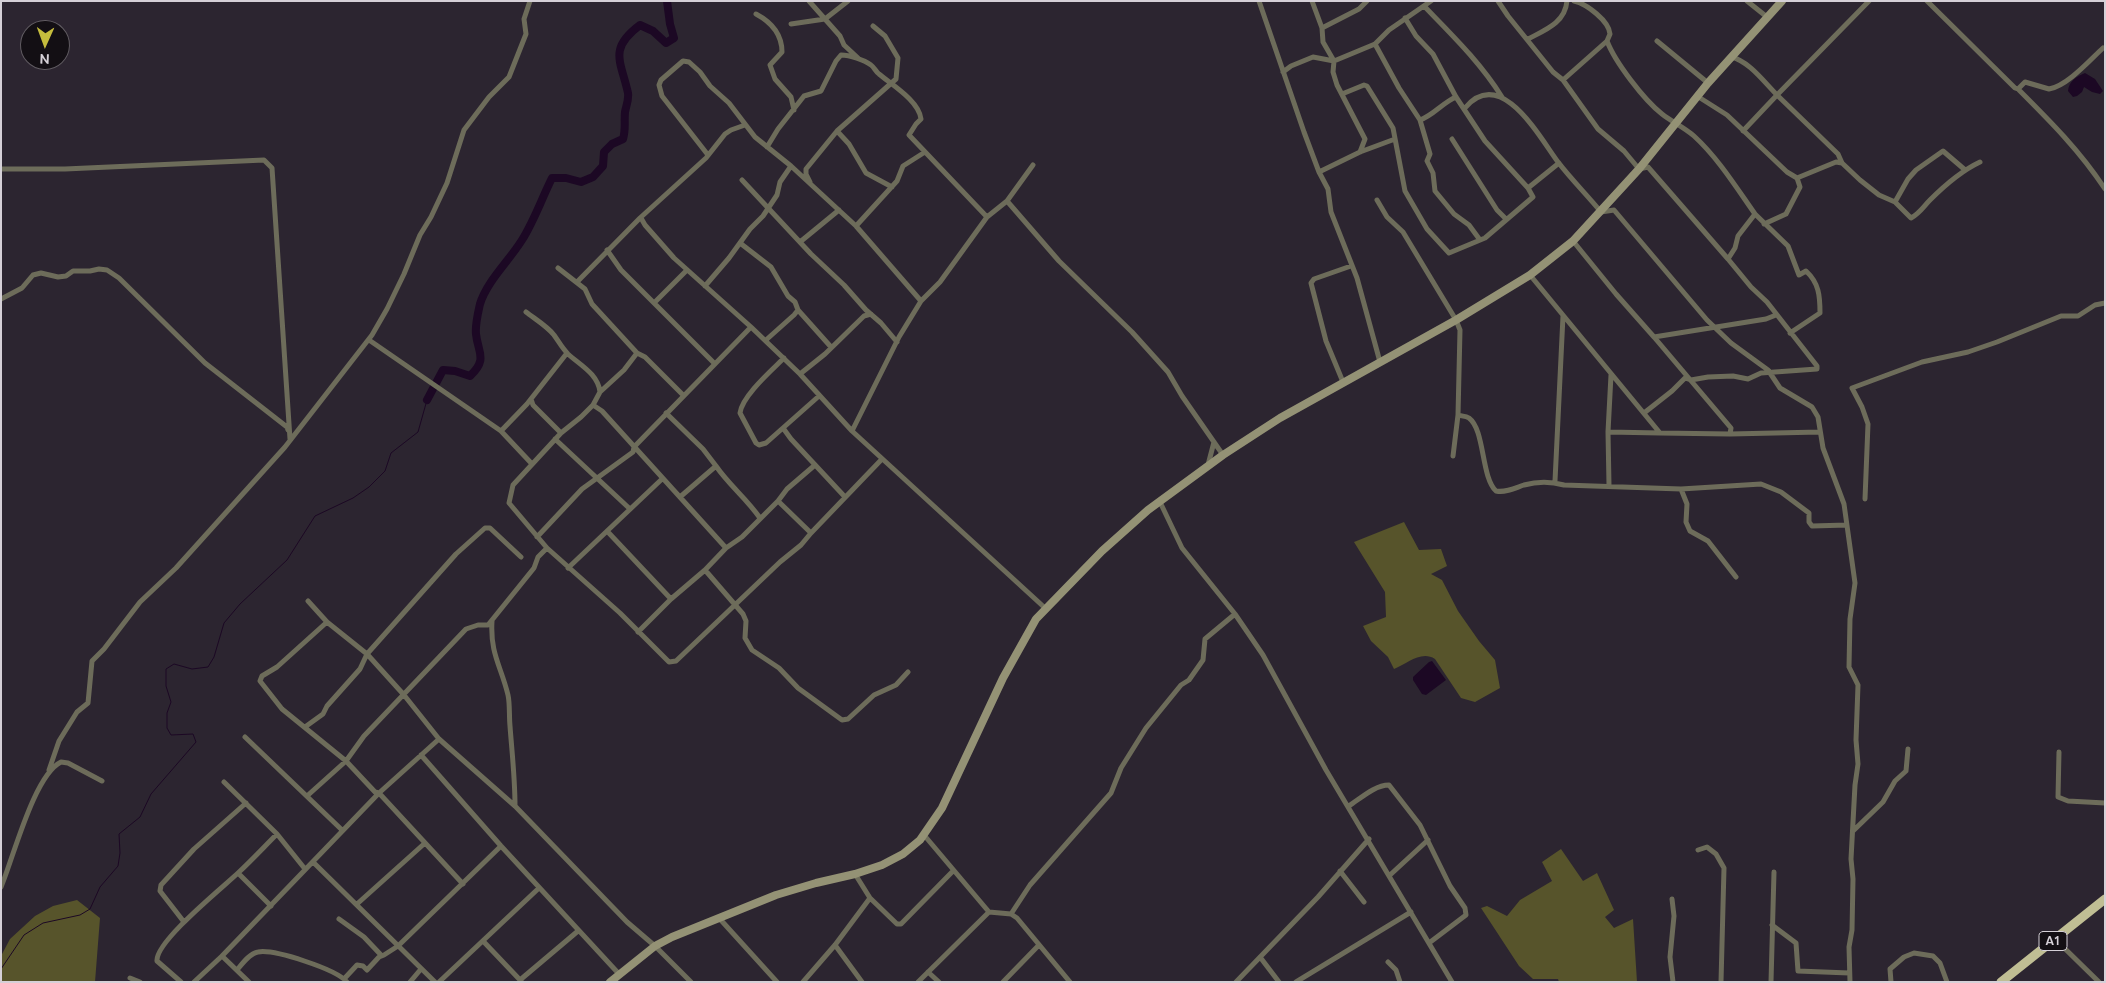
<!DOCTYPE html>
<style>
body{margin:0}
#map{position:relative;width:2106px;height:983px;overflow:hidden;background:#2c2530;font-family:Ubuntu,sans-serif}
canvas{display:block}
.frame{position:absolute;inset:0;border:2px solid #d5d0d7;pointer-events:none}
.north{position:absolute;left:20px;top:20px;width:50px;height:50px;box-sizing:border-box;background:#130f14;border:1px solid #615c62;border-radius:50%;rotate:182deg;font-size:14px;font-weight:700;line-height:20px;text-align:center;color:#d5d0d7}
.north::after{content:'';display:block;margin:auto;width:18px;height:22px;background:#c5bc3d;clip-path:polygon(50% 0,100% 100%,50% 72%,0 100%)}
</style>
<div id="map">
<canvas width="2106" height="983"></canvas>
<div class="frame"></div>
<div class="north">N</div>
</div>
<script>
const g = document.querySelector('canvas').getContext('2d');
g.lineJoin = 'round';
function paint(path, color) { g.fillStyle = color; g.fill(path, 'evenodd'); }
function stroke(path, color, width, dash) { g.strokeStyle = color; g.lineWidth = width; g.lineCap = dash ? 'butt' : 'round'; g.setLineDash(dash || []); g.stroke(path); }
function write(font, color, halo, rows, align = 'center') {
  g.font = font + ' Ubuntu,sans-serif'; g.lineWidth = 4.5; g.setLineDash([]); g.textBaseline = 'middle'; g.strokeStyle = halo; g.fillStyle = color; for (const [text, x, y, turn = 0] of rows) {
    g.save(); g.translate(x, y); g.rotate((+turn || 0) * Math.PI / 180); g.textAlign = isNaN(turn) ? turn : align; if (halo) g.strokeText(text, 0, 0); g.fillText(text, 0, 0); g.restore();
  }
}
paint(new Path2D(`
 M 1404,522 L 1419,550 L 1441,549 L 1447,566 L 1431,574 L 1442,580 L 1458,611 L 1479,641 L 1495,660 L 1500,688 L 1475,702 L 1461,698 L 1435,659 C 1421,650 1407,664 1394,669 L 1388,657 L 1371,641 L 1363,626 L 1386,617 L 1385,592 L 1354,542 Z
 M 1561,849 L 1583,881 L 1597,873 L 1614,910 L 1605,917 L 1614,928 L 1633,919 L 1637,982 L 1559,982 L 1558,979 L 1533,979 L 1519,966 L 1481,908 L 1487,906 L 1507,916 L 1520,900 L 1552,881 L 1542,862 Z
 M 77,900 L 100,918 L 95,982 L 1,982 L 1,956 L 10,939 L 35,916 L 53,906 Z`), '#57542b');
paint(new Path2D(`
 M 2085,73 L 2095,79 L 2103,91 L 2100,94 L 2092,92 L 2084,87 L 2082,92 L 2077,96 L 2073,97 L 2068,91 C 2069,81 2076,77 2085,73 Z
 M 1432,661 L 1446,680 L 1426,695 L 1422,694 L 1413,680 L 1413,677 L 1429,662 Z`), '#1c0824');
stroke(new Path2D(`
 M 1,969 L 24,935 L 43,923 L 80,915 L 90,909 L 100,887 L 118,866 L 120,853 L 119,834 L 140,817 L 151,794 L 196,742 L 193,734 L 171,735 L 167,728 L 167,713 L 171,702 L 166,686 L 166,669 L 174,664 L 192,669 L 208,667 L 214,657 L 224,623 L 240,604 L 287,560 L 315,516 L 353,498 L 369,487 L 385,471 L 391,453 L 418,432 L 427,400`), '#1c0824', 1);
stroke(new Path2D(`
 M 427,400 L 443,370 L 455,371 L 470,376 C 488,359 478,353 476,334 C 475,325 478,313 480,304 C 487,281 509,261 522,240 C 534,221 542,198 552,178 L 566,178 L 581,182 L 593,177 L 603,166 L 604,152 L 612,144 L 623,139 C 626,129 624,122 625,112 C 626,106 629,100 628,93 C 621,61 608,49 640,25 L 653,31 L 666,43 L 674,38 L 670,24 L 667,1`), '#1c0824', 8);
stroke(new Path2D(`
 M 809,1 L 840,36 L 844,45 L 858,58
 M 1259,1 L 1304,132 L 1319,172 L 1328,189 L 1331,212 L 1357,278 L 1380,362
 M 1312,1 L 1322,28 L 1323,42 L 1334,61 L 1333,72 L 1337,85 L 1365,139 L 1360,152
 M 1498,1 L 1508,16 L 1553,72 L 1563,80 L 1598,129 L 1624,151 L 1639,169 L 1648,167 L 1728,259 L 1735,248 L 1738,236 L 1755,214 C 1736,187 1718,158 1694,136 C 1684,127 1672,122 1662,114 C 1644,100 1615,62 1607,41 L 1610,34 C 1609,21 1587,4 1574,1
 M 1747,1 L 1767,17
 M 1869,1 L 1777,95 L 1838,154 L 1842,163 L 1860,180 L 1879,195 L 1895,202 L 1911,218 C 1920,213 1923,207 1930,200 C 1946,184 1961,171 1980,162
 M 1927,1 L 2015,88 L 2018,89 L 2025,82 L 2049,89 C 2067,86 2089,61 2103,48
 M 1424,6 C 1452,35 1480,62 1502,97
 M 756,14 C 771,22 782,33 782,52 L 770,65 L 775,79 L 791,97 L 794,110
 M 1405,18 L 1416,36 L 1433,54 L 1456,97 L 1485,141 L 1528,188
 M 791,24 L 825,19 L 848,1
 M 1322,28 L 1359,9 L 1367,1
 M 1528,39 C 1545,30 1565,23 1567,1
 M 1657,41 L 1708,83
 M 1375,44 L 1399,88 L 1420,120 L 1430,154 L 1427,161 L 1433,173 L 1435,191 L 1454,214 L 1469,225 L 1480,240
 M 1731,57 C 1749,61 1764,82 1777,95 L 1743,131
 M 1283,72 L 1291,66 L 1313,57 L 1334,61 L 1375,44 L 1389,30 L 1431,1
 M 1563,80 L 1607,41
 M 2018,89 C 2050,121 2080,151 2105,189
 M 1342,94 L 1364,85 L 1367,86 L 1393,128 L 1405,191 L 1427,229 L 1449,253 L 1485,238 L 1533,197 L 1528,188 L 1559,163
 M 1697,96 L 1727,115 L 1787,172 L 1797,178 L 1800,187 L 1786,214 L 1764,224
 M 1465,108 C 1501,65 1540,138 1558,162 C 1571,179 1587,195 1601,212 L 1614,210 L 1707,320 L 1731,343 L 1768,370 L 1780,388 L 1812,407 L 1818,417 L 1823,448 L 1844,504 L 1855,583 L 1850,619 L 1849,667 L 1858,685 L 1856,740 L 1858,764 L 1855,785 L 1851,859 L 1853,879 L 1852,930 L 1849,947 L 1850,982
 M 1420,120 C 1434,115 1442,103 1456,97
 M 837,131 L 849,144 L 866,173 L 892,187
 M 1452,139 L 1497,210 L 1506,219
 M 767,147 L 778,129 L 804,96 L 821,91 L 836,61 L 841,55 C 850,55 864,60 871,65 C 874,67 876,72 879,74 C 892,85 919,101 921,119 L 916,124 L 909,135 L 987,217
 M 708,155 L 662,96 L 659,85 L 661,80 L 683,61 L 689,62 L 700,72 L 710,86 L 729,103 L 755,137 L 791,166 L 856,226 L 921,301
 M 1,169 L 65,169 L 264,160 L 272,168 L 290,439
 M 1319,172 L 1360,152 L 1395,139
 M 1797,178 L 1836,162 L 1842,163
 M 742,180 L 811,254 L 844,285 L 866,310 L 881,323 L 897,342
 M 810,182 L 806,174 L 806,169 L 837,131 L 896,79 L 898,58 L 885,36 L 873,26
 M 1377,200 L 1387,217 L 1403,232 L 1456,320 L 1460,330 L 1458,415 C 1461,416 1466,416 1469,418 C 1485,430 1481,477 1496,491 C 1506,493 1515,488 1524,485 C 1538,481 1550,481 1564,485 L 1681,489 L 1761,484 L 1781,492 L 1809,513 L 1809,522 L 1812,526 L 1847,525
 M 1007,201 L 1033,165
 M 1895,202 L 1908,179 L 1916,170 L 1943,151 L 1964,169
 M 1755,214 L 1788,246 L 1799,275 L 1806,271 C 1819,283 1820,296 1820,313 L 1790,333
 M 641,218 L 645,225 L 674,258 L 751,327 L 800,374 L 852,431 L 1045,608
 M 856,226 L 897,181 L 903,166 L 925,152
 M 1573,241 L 1616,294 L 1654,337 L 1766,319 L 1776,315
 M 800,242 L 839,210
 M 740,243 L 771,267 L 788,296 L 795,302 L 798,310 L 794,315 L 766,340
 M 607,250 L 621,270 L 715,364
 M 558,268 L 585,289 L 592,304 L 637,353 L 645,357 L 683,395
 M 1530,275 L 1660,433 L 1730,434 L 1731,428 L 1654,337
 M 577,282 L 640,218 L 706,158 L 725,134 L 731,130 L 745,125
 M 705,286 L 729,258 L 750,229 L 763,216 L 777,195 L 780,182 L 791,166
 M 1,299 L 22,288 L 33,275 L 41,273 L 58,277 L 66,276 L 73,271 L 90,271 L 99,269 L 107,270 L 119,278 L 205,363 L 287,427 L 288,430
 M 655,302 L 687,270
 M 798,310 L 831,347
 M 526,312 C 535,319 547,326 554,335 C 559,342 562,348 568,354 C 580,365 598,374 600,392
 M 369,340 L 501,431 L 532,464
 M 637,353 L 624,370 L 600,392 L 593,405 L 581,417 L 561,433 L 513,485 L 509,503 L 547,548 L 620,613 L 669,662 L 676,661 L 780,562 L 801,545 L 811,533 L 882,459
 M 784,358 C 772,370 742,396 740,413 L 756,443 L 759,445 L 766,443 L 819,396
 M 800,374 L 825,354 L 864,316 L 871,314
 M 1611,375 L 1608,432 L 1660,433
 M 1343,382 L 1326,341 L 1311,283 L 1314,279 L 1351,266
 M 531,399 L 533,405 L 561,433
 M 593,405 L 602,411 L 726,548
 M 666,413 L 703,449 L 716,466
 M 1644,413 L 1672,391 L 1685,378 L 1691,380 L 1708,377 L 1733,376 L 1748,379 L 1761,373 L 1817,369 L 1817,366 L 1767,302 L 1751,287 L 1728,259
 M 783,428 L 791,439 L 845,497
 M 501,431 L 527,404 L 567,353
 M 852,431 L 899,337 L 921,301 L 940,282 L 987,217 L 1007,201 L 1059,261 L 1132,332 L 1168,372 L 1182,396 L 1223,455
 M 1608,432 L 1609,485
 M 1730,434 L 1820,432
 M 555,439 L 630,509
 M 1453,456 L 1458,415
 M 1208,465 L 1214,442
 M 1555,481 L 1563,316
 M 1681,489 L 1687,504 L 1686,522 L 1690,531 L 1708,541 L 1736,577
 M 680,497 L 716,466 C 729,485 746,498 760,518
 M 1865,499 L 1868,424 L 1862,407 L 1852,388 L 1922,362 L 1968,352 L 1997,342 L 2061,316 L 2078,316 L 2095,305 L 2105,303
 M 778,501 L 811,533
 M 1160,502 L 1182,548 L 1235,614 L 1263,655 L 1326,770 L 1452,982
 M 607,531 L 671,599
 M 537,537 L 582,489 L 633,452 L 634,447 L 751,327
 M 568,568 L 662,479
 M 705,570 L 743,614 L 746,621 L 745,638 L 752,650 L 779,668 L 798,688 L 842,720 L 848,719 L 874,695 L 896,685 L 908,672
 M 308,601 L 327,622 L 367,654 L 404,695 L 439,739 L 515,806 L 627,922 L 655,946 L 691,982
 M 492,621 C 490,654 501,666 508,695 C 510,704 509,716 510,726 C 512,753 515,778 515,806
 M 327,622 L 277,667 L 262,676 L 260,681 L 282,709 L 346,761 L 375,792 L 379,793 L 463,884
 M 638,632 L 671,599 L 705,570 L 726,548 L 742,537 L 778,501 L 787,489 L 815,465
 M 305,727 L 323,714 L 327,706 L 360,669 L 367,654 L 456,554 L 485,528 L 490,528 L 521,557
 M 245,737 L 342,830
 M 2059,752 L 2058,797 L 2068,801 L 2105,803
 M 421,755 L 501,846 L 619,974
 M 49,770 L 59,741 L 77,712 L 88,703 L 92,661 L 104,649 L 140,602 L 176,568 L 285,447 L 372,335 L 387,309 L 404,274 L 420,235 L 431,217 L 447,183 L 464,130 L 489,97 L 509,77 L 526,34 L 524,19 L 530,1
 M 224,782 L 277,834 L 305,869
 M 307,796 L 346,761 L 364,736 L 466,629 L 478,625 L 488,625 L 534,568 L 538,557 L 547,548
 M 1349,806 C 1361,798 1375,785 1389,785 L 1420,825 L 1450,886 L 1465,908 L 1466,915 L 1429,943
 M 1853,831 L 1883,802 L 1895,781 L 1906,771 L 1908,749
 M 924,835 L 989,912 L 1011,914 L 1017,918 L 1070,982
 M 1698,850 L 1707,847 L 1716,854 L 1724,868 L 1721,982
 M 313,862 L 435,982
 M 1340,871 L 1364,902
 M 238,873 L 271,906
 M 855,874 L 870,898 L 897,924 L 901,924 L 953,871
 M 1390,875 L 1428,840
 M 1,887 C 13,859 34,775 61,762 L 68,763 L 102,781
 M 1672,899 L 1674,916 L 1670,957 L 1673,982
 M 357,904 L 425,843
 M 1011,914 L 1030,885 L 1111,793 L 1121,768 L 1146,728 L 1181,685 L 1189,680 L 1203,660 L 1205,639 L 1235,614
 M 719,918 L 777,982
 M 339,919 L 364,937 L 381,955
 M 184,922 L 160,891 L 161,885 L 194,849 L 246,803
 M 1772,925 L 1796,943 L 1798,971 L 1849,973
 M 2055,939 L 2099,982
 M 483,941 L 521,981
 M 835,945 L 862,982
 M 222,956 L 249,982
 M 1260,957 L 1279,982
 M 1388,962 L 1396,970 L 1400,982
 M 237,970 C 242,964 250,953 258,952 C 274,949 336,969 347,982
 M 928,972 L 939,982
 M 130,978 L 140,982
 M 344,979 L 357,965 L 363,966 L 367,970 L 379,957 L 384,955 L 398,946 L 501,846
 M 520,980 L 578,931
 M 181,982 L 157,961 C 155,942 222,888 238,873 C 251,861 264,847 277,834
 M 194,982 L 222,956 L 379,793 L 439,739
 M 410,982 L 421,969
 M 439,982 L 539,888
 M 803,982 L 835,945 L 870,898
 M 918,982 L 989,912
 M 1003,982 L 1038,946
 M 1236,982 L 1318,897 L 1369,839
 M 1296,982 L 1411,912
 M 1771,982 L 1774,872
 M 1891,982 L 1890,969 L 1904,957 L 1914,953 L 1933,956 L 1940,963 L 1947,982`), '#6d6c5a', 5);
stroke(new Path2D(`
 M 610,982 L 655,946 L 672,937 L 776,895 L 816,883 L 855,874 L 882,865 L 903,854 L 920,840 L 942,808 L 1003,678 L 1036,619 L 1102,551 L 1148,510 L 1223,455 L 1280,418 L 1456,320 L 1530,275 L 1573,241 L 1639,169 L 1708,83 L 1782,1`), '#949275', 8);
stroke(new Path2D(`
 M 2001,982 L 2105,899`), '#c0be94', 9);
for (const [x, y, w] of [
 [2053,941,28]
]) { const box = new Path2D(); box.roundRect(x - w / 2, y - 9.5, w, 19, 4); g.fillStyle = '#130f14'; g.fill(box); stroke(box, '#d5d0d7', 1); }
write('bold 12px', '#d5d0d7', null, [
 ["A1",2053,941]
]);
</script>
